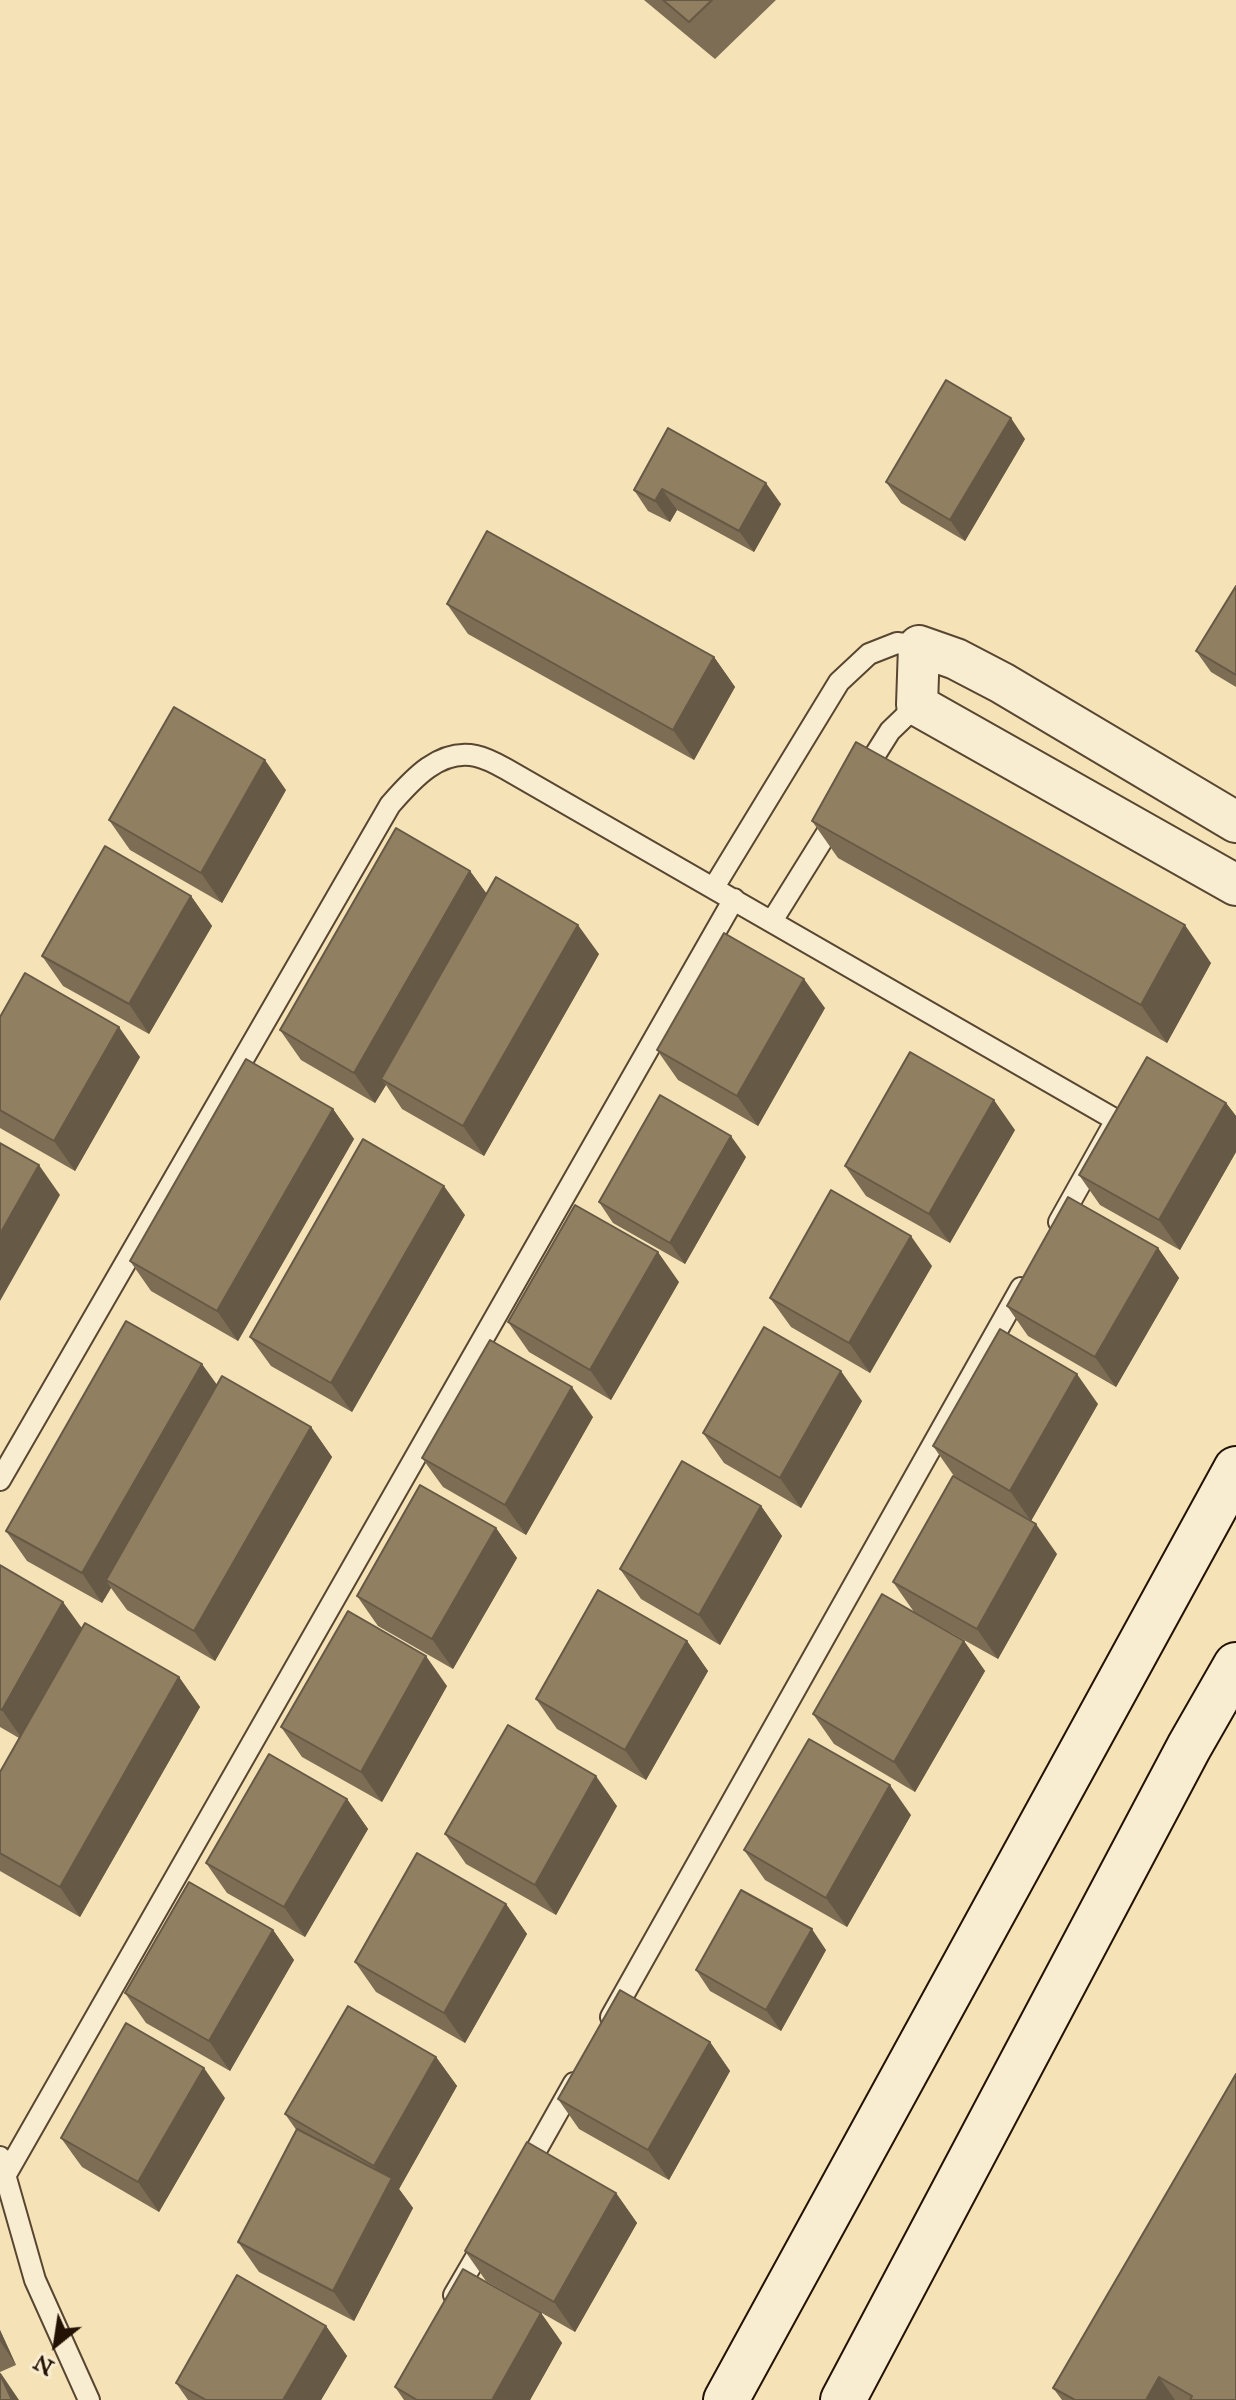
<!DOCTYPE html>
<style>
body{margin:0}
#map{position:relative;width:1236px;height:2400px;overflow:hidden;background:#f5e3b7;font-family:"IM FELL Great Primer",serif}
canvas{display:block}
.north{position:absolute;left:16px;top:2304px;width:80px;height:80px;-webkit-text-stroke:6px #f8edd0;paint-order:stroke;rotate:210deg;font-size:22px;font-weight:700;line-height:32px;text-align:center;color:#241205}
.north::after{content:'';display:block;margin:auto;width:28px;height:36px;background:#241205;clip-path:polygon(50% 0,100% 100%,50% 72%,0 100%)}
</style>
<div id="map">
<canvas width="1236" height="2400"></canvas>
<div class="north">N</div>
</div>
<script>
const g = document.querySelector('canvas').getContext('2d');
g.lineJoin = 'round';
function stroke(path, color, width, dash) { g.strokeStyle = color; g.lineWidth = width; g.lineCap = dash ? 'butt' : 'round'; g.setLineDash(dash || []); g.stroke(path); }
function paint(path, color) { g.fillStyle = color; g.fill(path, 'evenodd'); }
const lane = new Path2D(`
 M 863,774 L 890,731 L 917,705
 M 714,887 L 839,682 L 869,654 L 897,643 L 919,646
 M 772,921 L 838,815
 M 0,1480 L 390,805 C 411,781 439,748 476,756 C 486,758 497,764 506,769 L 1116,1120 L 1059,1222
 M 611,2017 L 1021,1288
 M 0,2157 L 35,2280 L 89,2400
 M 525,2170 L 574,2083
 M 5,2176 L 734,899
 M 454,2295 L 486,2240`);
const street = new Path2D(`
 M 1236,822 L 1002,683 L 956,659 L 919,646 L 917,705 L 1236,885`);
const secondary = new Path2D(`
 M 726,2400 L 1236,1469
 M 843,2400 L 1189,1747 L 1236,1665`);
stroke(lane, '#584632', 24);
stroke(street, '#584632', 44);
stroke(secondary, '#241205', 48);
stroke(lane, '#f8edd0', 20);
stroke(street, '#f8edd0', 40);
stroke(secondary, '#f8edd0', 44);
paint(new Path2D(`
 M 644,0 L 776,0 L 715,59 Z
 M 668,428 L 781,504 L 754,552 L 677,510 L 670,522 L 648,511 L 634,490 Z
 M 1025,439 L 965,541 L 901,503 L 886,482 Z
 M 1236,586 L 1236,687 L 1211,672 L 1196,651 Z
 M 447,604 L 714,657 L 735,687 L 694,760 L 468,634 Z
 M 286,790 L 222,903 L 130,850 L 109,820 Z
 M 812,821 L 1211,963 L 1167,1043 L 838,858 Z
 M 470,871 L 487,894 L 599,954 L 484,1156 L 402,1109 L 386,1085 L 375,1103 L 301,1060 L 280,1030 Z
 M 191,896 L 212,926 L 149,1034 L 63,986 L 42,956 Z
 M 825,1008 L 758,1126 L 678,1080 L 657,1050 Z
 M 0,1017 L 140,1057 L 75,1171 L 0,1128 Z
 M 1226,1103 L 1236,1116 L 1236,1152 L 1180,1250 L 1100,1205 L 1079,1175 Z
 M 333,1109 L 354,1139 L 238,1341 L 151,1291 L 130,1261 Z
 M 1015,1130 L 950,1243 L 866,1196 L 845,1166 Z
 M 746,1157 L 685,1264 L 613,1223 L 599,1202 Z
 M 465,1215 L 352,1412 L 271,1366 L 250,1337 Z
 M 1158,1248 L 1179,1278 L 1116,1387 L 1028,1336 L 1007,1306 Z
 M 932,1266 L 870,1373 L 791,1327 L 770,1298 Z
 M 679,1282 L 611,1400 L 529,1352 L 508,1322 Z
 M 217,1385 L 311,1427 L 332,1457 L 215,1661 L 127,1610 L 111,1588 L 102,1603 L 27,1561 L 6,1531 Z
 M 862,1401 L 801,1508 L 724,1463 L 703,1433 Z
 M 1098,1404 L 1031,1521 L 954,1476 L 933,1446 Z
 M 593,1417 L 526,1535 L 443,1487 L 422,1458 Z
 M 761,1506 L 782,1536 L 720,1645 L 641,1599 L 620,1569 Z
 M 496,1528 L 517,1558 L 453,1669 L 378,1626 L 357,1596 Z
 M 1057,1554 L 998,1659 L 914,1612 L 893,1582 Z
 M 0,1565 L 82,1628 L 179,1677 L 200,1707 L 80,1917 L 0,1871 L 0,1772 L 19,1738 L 0,1727 Z
 M 687,1641 L 708,1671 L 646,1780 L 557,1729 L 536,1699 Z
 M 964,1641 L 985,1671 L 915,1792 L 834,1744 L 813,1714 Z
 M 447,1686 L 382,1802 L 302,1757 L 281,1727 Z
 M 347,1799 L 368,1829 L 305,1937 L 227,1893 L 206,1863 Z
 M 617,1806 L 556,1915 L 466,1864 L 445,1834 Z
 M 911,1815 L 847,1927 L 765,1880 L 744,1850 Z
 M 506,1904 L 527,1934 L 465,2043 L 376,1992 L 355,1962 Z
 M 273,1930 L 294,1960 L 230,2071 L 146,2023 L 125,1993 Z
 M 826,1950 L 781,2031 L 710,1991 L 696,1970 Z
 M 710,2042 L 730,2071 L 669,2180 L 579,2129 L 558,2099 Z
 M 436,2057 L 457,2086 L 399,2189 L 413,2208 L 354,2321 L 259,2272 L 238,2242 L 297,2131 L 285,2114 Z
 M 1236,2074 L 1236,2400 L 1062,2400 L 1053,2388 Z
 M 225,2098 L 159,2212 L 82,2167 L 61,2138 Z
 M 616,2193 L 637,2223 L 575,2332 L 486,2281 L 465,2251 Z
 M 541,2313 L 562,2343 L 530,2400 L 404,2400 L 395,2387 Z
 M 326,2326 L 347,2356 L 321,2400 L 188,2400 L 176,2383 Z
 M 0,2330 L 16,2365 L 0,2372 Z`), '#7d6d54');
paint(new Path2D(`
 M 1011,418 L 1025,439 L 965,541 L 950,520 Z
 M 766,483 L 781,504 L 754,552 L 739,531 Z
 M 662,489 L 677,510 L 670,522 L 655,501 Z
 M 714,657 L 735,687 L 694,760 L 673,730 Z
 M 265,760 L 286,790 L 222,903 L 201,873 Z
 M 470,871 L 491,900 L 381,1079 L 386,1085 L 375,1103 L 354,1073 Z
 M 191,896 L 212,926 L 149,1034 L 129,1004 Z
 M 578,925 L 599,954 L 484,1156 L 463,1126 Z
 M 1185,925 L 1211,963 L 1167,1043 L 1141,1005 Z
 M 804,979 L 825,1008 L 758,1126 L 737,1096 Z
 M 119,1027 L 140,1057 L 75,1171 L 54,1141 Z
 M 994,1100 L 1015,1130 L 950,1243 L 929,1214 Z
 M 1226,1103 L 1236,1116 L 1236,1152 L 1180,1250 L 1159,1220 Z
 M 333,1109 L 354,1139 L 238,1341 L 217,1311 Z
 M 731,1136 L 746,1157 L 685,1264 L 670,1243 Z
 M 39,1165 L 60,1195 L 0,1301 L 0,1234 Z
 M 444,1186 L 465,1215 L 352,1412 L 331,1383 Z
 M 911,1236 L 932,1266 L 870,1373 L 849,1343 Z
 M 1158,1248 L 1179,1278 L 1116,1387 L 1095,1357 Z
 M 658,1252 L 679,1282 L 611,1400 L 590,1370 Z
 M 202,1364 L 223,1393 L 106,1580 L 111,1588 L 102,1603 L 82,1573 Z
 M 841,1371 L 862,1401 L 801,1508 L 780,1478 Z
 M 1077,1374 L 1098,1404 L 1031,1521 L 1010,1491 Z
 M 572,1387 L 593,1417 L 526,1535 L 505,1505 Z
 M 311,1427 L 332,1457 L 215,1661 L 194,1631 Z
 M 761,1506 L 782,1536 L 720,1645 L 699,1615 Z
 M 1036,1524 L 1057,1554 L 998,1659 L 977,1629 Z
 M 496,1528 L 517,1558 L 453,1669 L 432,1639 Z
 M 63,1602 L 84,1631 L 23,1740 L 2,1710 Z
 M 687,1641 L 708,1671 L 646,1780 L 625,1750 Z
 M 964,1641 L 985,1671 L 915,1792 L 894,1762 Z
 M 426,1656 L 447,1686 L 382,1802 L 361,1772 Z
 M 179,1677 L 200,1707 L 80,1917 L 60,1887 Z
 M 596,1776 L 617,1806 L 556,1915 L 535,1885 Z
 M 890,1785 L 911,1815 L 847,1927 L 826,1898 Z
 M 347,1799 L 368,1829 L 305,1937 L 284,1907 Z
 M 506,1904 L 527,1934 L 465,2043 L 444,2013 Z
 M 812,1929 L 826,1950 L 781,2031 L 766,2010 Z
 M 273,1930 L 294,1960 L 230,2071 L 209,2041 Z
 M 710,2042 L 730,2071 L 669,2180 L 648,2150 Z
 M 436,2057 L 457,2086 L 399,2189 L 413,2208 L 354,2321 L 333,2291 L 388,2185 L 374,2166 Z
 M 204,2068 L 225,2098 L 159,2212 L 138,2182 Z
 M 616,2193 L 637,2223 L 575,2332 L 554,2302 Z
 M 541,2313 L 562,2343 L 530,2400 L 492,2400 Z
 M 326,2326 L 347,2356 L 321,2400 L 283,2400 Z
 M 0,2330 L 16,2365 L 0,2341 Z
 M 0,2372 L 19,2400 L 12,2400 Z
 M 1159,2377 L 1175,2400 L 1146,2400 Z`), '#665945');
const building = new Path2D(`
 M 663,0 L 712,0 L 689,22 Z
 M 946,380 L 1011,418 L 950,520 L 886,482 Z
 M 668,428 L 766,483 L 739,531 L 662,489 L 655,501 L 634,490 Z
 M 487,531 L 714,657 L 673,730 L 447,604 Z
 M 1236,586 L 1236,675 L 1196,651 Z
 M 174,707 L 265,760 L 201,873 L 109,820 Z
 M 856,742 L 1185,925 L 1141,1005 L 812,821 Z
 M 396,828 L 470,871 L 354,1073 L 280,1030 Z
 M 105,846 L 191,896 L 129,1004 L 42,956 Z
 M 496,877 L 578,925 L 463,1126 L 381,1079 Z
 M 724,933 L 804,979 L 737,1096 L 657,1050 Z
 M 25,973 L 119,1027 L 54,1141 L 0,1110 L 0,1017 Z
 M 910,1052 L 994,1100 L 929,1214 L 845,1166 Z
 M 1147,1057 L 1226,1103 L 1159,1220 L 1079,1175 Z
 M 246,1059 L 333,1109 L 217,1311 L 130,1261 Z
 M 660,1095 L 731,1136 L 670,1243 L 599,1202 Z
 M 363,1139 L 444,1186 L 331,1383 L 250,1337 Z
 M 0,1143 L 39,1165 L 0,1234 Z
 M 831,1190 L 911,1236 L 849,1343 L 770,1298 Z
 M 1068,1197 L 1158,1248 L 1095,1357 L 1007,1306 Z
 M 575,1205 L 658,1252 L 590,1370 L 508,1322 Z
 M 126,1321 L 202,1364 L 82,1573 L 6,1531 Z
 M 764,1327 L 841,1371 L 780,1478 L 703,1433 Z
 M 1000,1329 L 1077,1374 L 1010,1491 L 933,1446 Z
 M 490,1340 L 572,1387 L 505,1505 L 422,1458 Z
 M 222,1376 L 311,1427 L 194,1631 L 106,1580 Z
 M 682,1461 L 761,1506 L 699,1615 L 620,1569 Z
 M 953,1476 L 1036,1524 L 977,1629 L 893,1582 Z
 M 420,1485 L 496,1528 L 432,1639 L 357,1596 Z
 M 0,1565 L 63,1602 L 2,1710 L 0,1709 Z
 M 598,1590 L 687,1641 L 625,1750 L 536,1699 Z
 M 882,1594 L 964,1641 L 894,1762 L 813,1714 Z
 M 348,1611 L 426,1656 L 361,1772 L 281,1727 Z
 M 85,1623 L 179,1677 L 60,1887 L 0,1853 L 0,1772 Z
 M 508,1725 L 596,1776 L 535,1885 L 445,1834 Z
 M 809,1739 L 890,1785 L 826,1898 L 744,1850 Z
 M 269,1754 L 347,1799 L 284,1907 L 206,1863 Z
 M 417,1853 L 506,1904 L 444,2013 L 355,1962 Z
 M 189,1882 L 273,1930 L 209,2041 L 125,1993 Z
 M 741,1890 L 812,1929 L 766,2010 L 696,1970 Z
 M 620,1990 L 710,2042 L 648,2150 L 558,2099 Z
 M 348,2006 L 436,2057 L 374,2166 L 285,2114 Z
 M 126,2023 L 204,2068 L 138,2182 L 61,2138 Z
 M 1236,2074 L 1236,2400 L 1190,2400 L 1192,2396 L 1159,2377 L 1146,2400 L 1075,2400 L 1053,2388 Z
 M 297,2129 L 392,2178 L 333,2291 L 238,2242 Z
 M 527,2142 L 616,2193 L 554,2302 L 465,2251 Z
 M 463,2269 L 541,2313 L 492,2400 L 417,2400 L 395,2387 Z
 M 237,2275 L 326,2326 L 283,2400 L 206,2400 L 176,2383 Z
 M 0,2374 L 12,2400 L 0,2400 Z`);
paint(building, '#917f62');
stroke(building, '#665945', 2);
</script>
